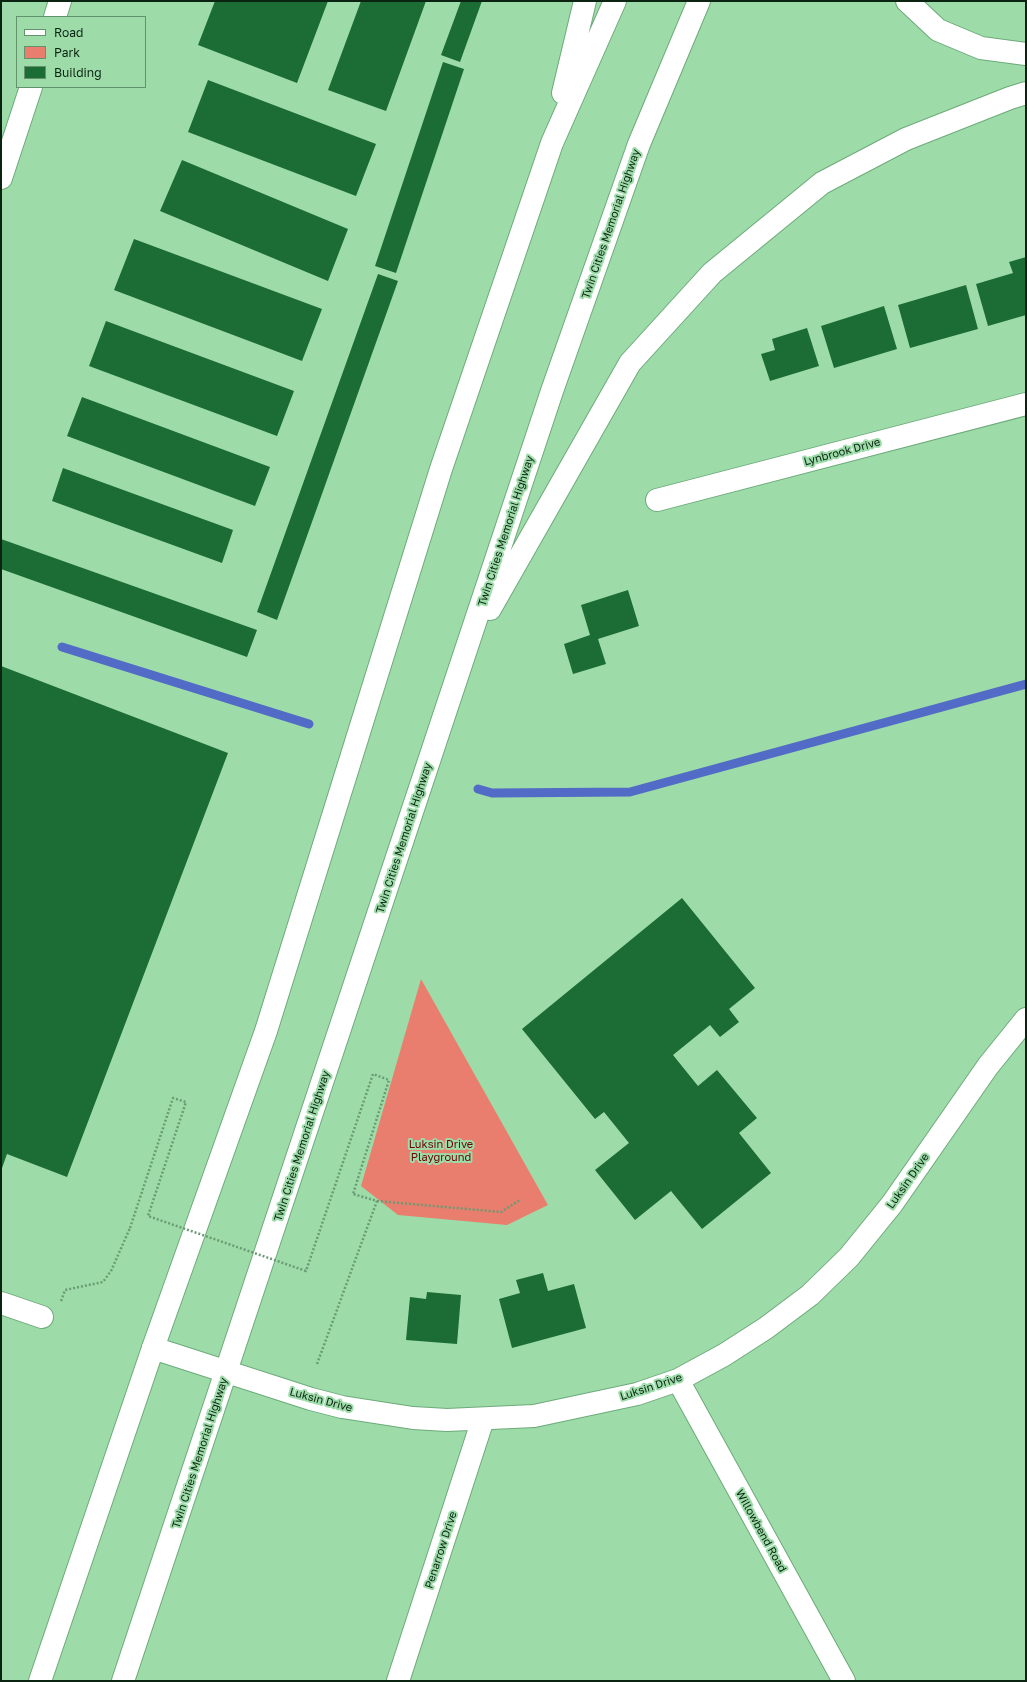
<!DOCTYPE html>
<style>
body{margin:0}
#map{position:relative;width:1027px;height:1682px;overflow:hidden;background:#9ddca9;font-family:"Golos Text",sans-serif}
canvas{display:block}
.frame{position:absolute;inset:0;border:2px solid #0b2412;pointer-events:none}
.legend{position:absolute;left:16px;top:16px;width:130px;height:72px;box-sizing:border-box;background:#9ddca9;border:1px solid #63926d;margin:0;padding:5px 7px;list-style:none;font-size:12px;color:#0b2412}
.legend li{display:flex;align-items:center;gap:8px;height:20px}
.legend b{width:20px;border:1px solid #63926d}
</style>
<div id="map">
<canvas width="1027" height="1682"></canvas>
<div class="frame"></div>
<ul class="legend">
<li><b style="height:5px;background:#fff"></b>Road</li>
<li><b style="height:11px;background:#ea7e6e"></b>Park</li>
<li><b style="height:11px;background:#1b6c35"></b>Building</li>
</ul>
</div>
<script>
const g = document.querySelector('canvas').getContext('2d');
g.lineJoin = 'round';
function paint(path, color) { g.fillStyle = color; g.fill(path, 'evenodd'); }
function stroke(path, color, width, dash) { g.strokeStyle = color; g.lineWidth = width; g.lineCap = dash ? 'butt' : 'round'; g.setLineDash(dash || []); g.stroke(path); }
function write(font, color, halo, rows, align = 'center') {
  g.font = font + ' "Golos Text",sans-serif'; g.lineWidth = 4; g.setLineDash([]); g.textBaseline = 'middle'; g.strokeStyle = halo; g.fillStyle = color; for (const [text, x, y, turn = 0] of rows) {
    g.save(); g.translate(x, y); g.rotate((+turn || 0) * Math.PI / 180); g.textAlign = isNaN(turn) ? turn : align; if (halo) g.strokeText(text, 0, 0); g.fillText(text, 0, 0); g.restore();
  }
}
paint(new Path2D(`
 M 421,979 L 548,1205 L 507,1225 L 398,1215 L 361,1186 Z`), '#ea7e6e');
stroke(new Path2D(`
 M 62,647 L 309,724
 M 478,789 L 492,793 L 630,792 L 1026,684`), '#526bc6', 9);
paint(new Path2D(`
 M 215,1 L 328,1 L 297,83 L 198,45 Z
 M 361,1 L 426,1 L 386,111 L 328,90 Z
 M 461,1 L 482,1 L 460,62 L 441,55 Z
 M 443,62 L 464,69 L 396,273 L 375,266 Z
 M 208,80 L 376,144 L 356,196 L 188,132 Z
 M 182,160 L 348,229 L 328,281 L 160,211 Z
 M 134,239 L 322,309 L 302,361 L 114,290 Z
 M 1026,257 L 1026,315 L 988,326 L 976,284 L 1013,273 L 1009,262 Z
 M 378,274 L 398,281 L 277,620 L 257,612 Z
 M 966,285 L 978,329 L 910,348 L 898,305 Z
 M 884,306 L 897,349 L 834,368 L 821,326 Z
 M 106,321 L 294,391 L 277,436 L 89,366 Z
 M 807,328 L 819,366 L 770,381 L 761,354 L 775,350 L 772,339 Z
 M 82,397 L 270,467 L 255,506 L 67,436 Z
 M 63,468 L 233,530 L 222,563 L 52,501 Z
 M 1,539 L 257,630 L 247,657 L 1,569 Z
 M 628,590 L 639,626 L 598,639 L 606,664 L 573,674 L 564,644 L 590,635 L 581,605 Z
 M 1,666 L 228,753 L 67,1177 L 7,1154 L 1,1171 Z
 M 682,898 L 755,988 L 729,1009 L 739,1022 L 720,1037 L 710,1025 L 673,1055 L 698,1086 L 717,1070 L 757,1118 L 739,1133 L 771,1173 L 702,1229 L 671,1191 L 635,1220 L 595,1170 L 629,1143 L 604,1112 L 595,1119 L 522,1029 Z
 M 543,1273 L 548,1291 L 574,1284 L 586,1328 L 512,1348 L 499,1299 L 520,1293 L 516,1280 Z
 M 427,1292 L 461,1295 L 457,1344 L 406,1340 L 410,1297 L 426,1299 Z`), '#1b6c35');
const minor = new Path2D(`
 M 657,500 L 1026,404
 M 1,1303 L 42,1317
 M 153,1348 L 311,1399 L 342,1407 L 413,1418 L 447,1420 L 534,1416 L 637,1394 L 678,1380 L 724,1355 L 766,1328 L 810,1295 L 849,1257 L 892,1204 L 988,1066 L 1026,1019
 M 678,1380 L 844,1681
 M 398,1681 L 483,1419`);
const tertiary = new Path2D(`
 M 55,17 L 60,1
 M 1,178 L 31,87`);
const primary = new Path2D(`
 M 907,1 L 938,30 L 981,48 L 1026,54
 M 563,93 L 585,1
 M 490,609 L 630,363 L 712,273 L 822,183 L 906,139 L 1010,98 L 1026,93
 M 40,1681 L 153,1348 L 266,1031 L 441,469 L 552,143 L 615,1
 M 123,1681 L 552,391 L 639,144 L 699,1`);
stroke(minor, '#6daa7a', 24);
stroke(tertiary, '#6daa7a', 24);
stroke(primary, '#6daa7a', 24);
stroke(new Path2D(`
 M 377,1201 L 501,1212 L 520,1200
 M 61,1301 L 65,1290 L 103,1282 L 111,1271 L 130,1228
 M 317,1364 L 377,1201 L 353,1194`), '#6a9b74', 2.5, [2, 2]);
stroke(minor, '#fff', 22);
stroke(tertiary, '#fff', 22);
stroke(primary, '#fff', 22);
stroke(new Path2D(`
 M 130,1228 L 173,1098 L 186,1102 L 148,1216 L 306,1271 L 373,1074 L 389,1080 L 353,1194`), '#6a9b74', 2.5, [2, 2]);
write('11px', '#0b2412', '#9ddca9', [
 ["Twin Cities Memorial Highway",611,224,-71],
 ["Lynbrook Drive",842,452,-15],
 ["Twin Cities Memorial Highway",506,531,-72],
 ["Twin Cities Memorial Highway",404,838,-72],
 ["Twin Cities Memorial Highway",302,1146,-72],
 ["Luksin Drive",908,1181,-55],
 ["Luksin Drive",651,1387,-18],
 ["Luksin Drive",321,1400,15],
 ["Twin Cities Memorial Highway",200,1453,-72],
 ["Willowbend Road",761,1531,61],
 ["Penarrow Drive",441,1550,-72]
]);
write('11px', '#6d0000', '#9ddca9', [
 ["Luksin Drive",441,1145],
 ["Playground",441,1158]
]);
</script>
